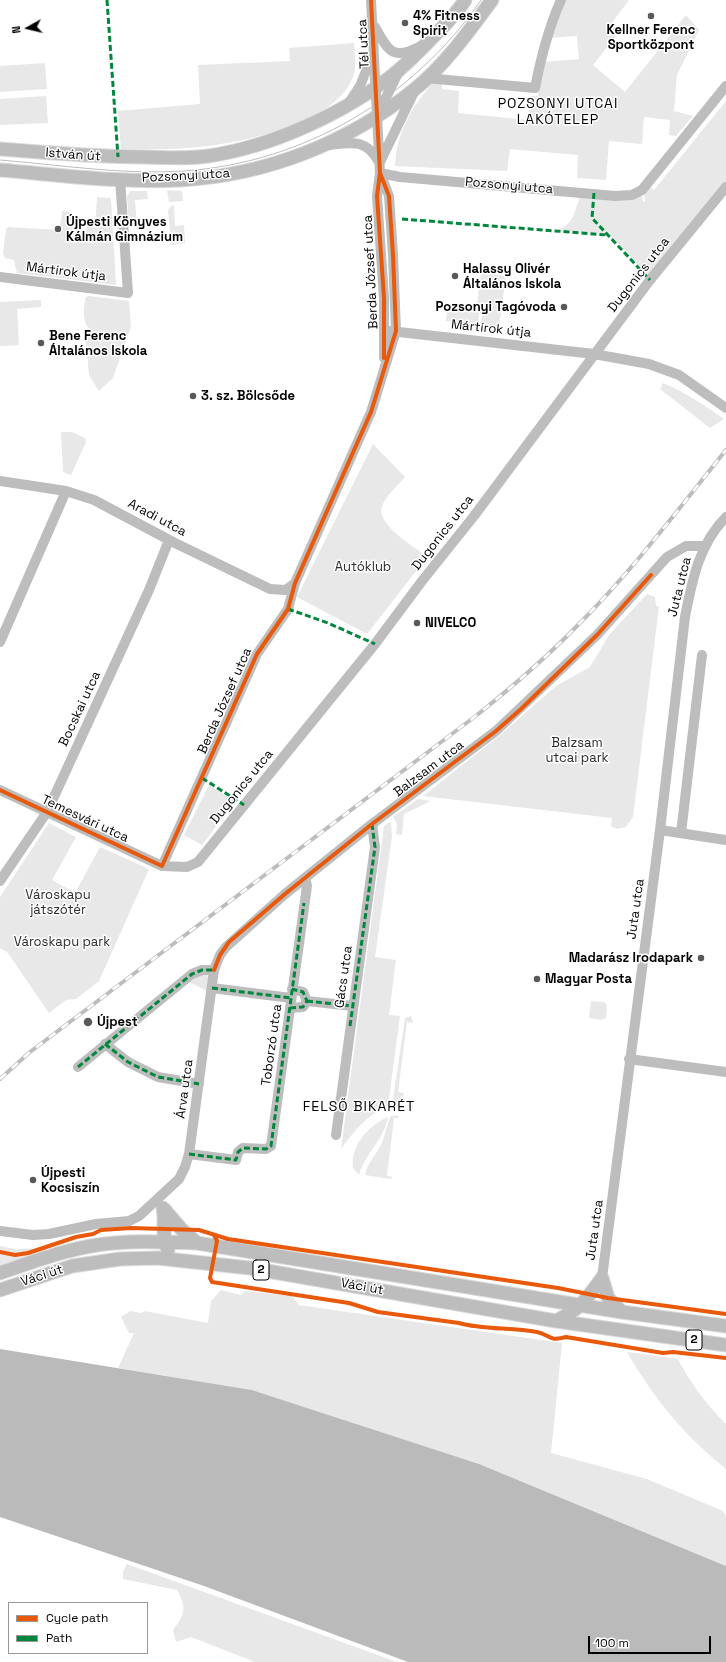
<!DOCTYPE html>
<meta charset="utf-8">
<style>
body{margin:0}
#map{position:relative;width:726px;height:1662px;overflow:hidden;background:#fff;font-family:"Space Grotesk",sans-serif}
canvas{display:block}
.legend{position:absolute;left:8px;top:1602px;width:140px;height:52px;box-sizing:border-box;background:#fff;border:1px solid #999;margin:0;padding:5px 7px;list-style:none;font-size:12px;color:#000}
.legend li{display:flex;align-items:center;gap:8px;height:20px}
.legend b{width:20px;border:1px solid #999}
.north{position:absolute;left:8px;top:8px;width:40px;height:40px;-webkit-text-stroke:3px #fff;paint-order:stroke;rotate:262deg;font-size:11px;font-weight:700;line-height:16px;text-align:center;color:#000}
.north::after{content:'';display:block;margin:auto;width:14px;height:18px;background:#000;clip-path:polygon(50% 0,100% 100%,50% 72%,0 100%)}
.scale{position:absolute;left:588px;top:1636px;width:123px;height:18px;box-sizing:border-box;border:2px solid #000;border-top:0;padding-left:5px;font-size:12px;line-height:14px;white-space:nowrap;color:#000;-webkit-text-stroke:3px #fff;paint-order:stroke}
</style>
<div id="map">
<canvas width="726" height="1662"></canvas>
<ul class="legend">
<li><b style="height:5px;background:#e8590c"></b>Cycle path</li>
<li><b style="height:5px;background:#00873e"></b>Path</li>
</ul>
<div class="north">N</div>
<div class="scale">100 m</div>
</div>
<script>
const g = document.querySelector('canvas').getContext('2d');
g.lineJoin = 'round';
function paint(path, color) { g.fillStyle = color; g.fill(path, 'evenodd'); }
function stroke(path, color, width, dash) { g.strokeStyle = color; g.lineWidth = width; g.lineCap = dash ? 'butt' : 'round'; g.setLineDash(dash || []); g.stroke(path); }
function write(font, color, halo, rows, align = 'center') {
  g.font = font + ' "Space Grotesk",sans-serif'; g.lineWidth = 3; g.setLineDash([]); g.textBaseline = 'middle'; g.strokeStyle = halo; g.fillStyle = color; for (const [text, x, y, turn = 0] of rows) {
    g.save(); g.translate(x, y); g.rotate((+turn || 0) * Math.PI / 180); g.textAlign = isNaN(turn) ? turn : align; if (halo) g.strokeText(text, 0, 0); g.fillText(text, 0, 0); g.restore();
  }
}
paint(new Path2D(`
 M 565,0 L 629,0 L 611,24 L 620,31 L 593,65 L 625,92 L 686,15 L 699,30 L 677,75 L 674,111 L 693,116 L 676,136 L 669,135 L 670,120 L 644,117 L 642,144 L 609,141 L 606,180 L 577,178 L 578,155 L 510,149 L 507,171 L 395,166 C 397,132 411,107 434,82 L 442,83 L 442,89 L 459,91 L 458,113 L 528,120 L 530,96 L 538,96 L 544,62 L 579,59 L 577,36 L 548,38 Z
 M 354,43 C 355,55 357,68 352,79 C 333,126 233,145 188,148 C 165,150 143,149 121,149 L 118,111 L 200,104 L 198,65 L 290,61 L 289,48 Z
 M 45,63 L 47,89 L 0,92 L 0,66 Z
 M 46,96 L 48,123 L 0,125 L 0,99 Z
 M 726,101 L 726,187 L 651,278 L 609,234 L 556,230 C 575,224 573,214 580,197 L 642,195 L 643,202 L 645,201 L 644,193 L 650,187 L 654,190 Z
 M 167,190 L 182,191 L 183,201 L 169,202 Z
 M 130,191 L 147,191 L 148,199 L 135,200 L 137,226 L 129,226 L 127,196 Z
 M 97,197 L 111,198 L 116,285 L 17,273 L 14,260 L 5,258 L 3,254 L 6,229 L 8,227 L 60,230 L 62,211 L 73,212 L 72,231 L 86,233 L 87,227 L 95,227 Z
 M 174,205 L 175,226 L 184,225 L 185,243 L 171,245 L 168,211 L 170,207 Z
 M 481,273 L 506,276 L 499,326 L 481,324 L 483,305 L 477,304 Z
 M 89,296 L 129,301 L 131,327 L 113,378 L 99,391 L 89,375 L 85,331 L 91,330 C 82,324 83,307 86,297 Z
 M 41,300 L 41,307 L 17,309 L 19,345 L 0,346 L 0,302 Z
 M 448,304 L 480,307 L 478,324 L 446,321 Z
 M 663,383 C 685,392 704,405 724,419 L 710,428 L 660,389 Z
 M 61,432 L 72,432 L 85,438 L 86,442 L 71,475 L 63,472 Z
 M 373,444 L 405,477 C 398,485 386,496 382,506 C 375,524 415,547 427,557 L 367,634 L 297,597 Z
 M 647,594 L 655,597 L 656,606 L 659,606 L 633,817 L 626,827 L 617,829 L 611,826 L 612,818 L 423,796 L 499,736 L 556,686 L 590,667 L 609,635 Z
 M 209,785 L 235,801 L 202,845 L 184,835 Z
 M 418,799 L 431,801 L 404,814 L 402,835 L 396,834 L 397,823 L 393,817 Z
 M 389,822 L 391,823 L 392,836 L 375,957 L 396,960 L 389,1015 L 400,1016 L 388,1106 C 367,1115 354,1131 341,1149 L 384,826 Z
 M 49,823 L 76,837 L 52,880 L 75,893 L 100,847 L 149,869 L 99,981 L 76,999 L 66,1000 L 49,1013 L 8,953 L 0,948 L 0,897 Z
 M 203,973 L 206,974 L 208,978 L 207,991 L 191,983 L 191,981 Z
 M 591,1001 L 604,1002 L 607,1005 L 606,1018 L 601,1020 L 589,1018 Z
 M 411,1016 L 413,1023 L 407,1022 L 398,1092 L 404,1093 L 401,1101 L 392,1106 L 405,1018 Z
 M 397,1115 L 399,1118 L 394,1118 L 387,1176 L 393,1177 L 390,1179 L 365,1175 C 367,1164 374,1157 380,1147 C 385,1137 386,1126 391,1116 Z
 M 388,1117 C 384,1140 365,1153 359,1175 L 353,1168 C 350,1146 369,1125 388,1117 Z
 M 0,1246 L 16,1249 L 45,1248 L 47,1254 L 0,1269 Z
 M 221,1290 L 241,1295 L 245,1291 L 292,1296 L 299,1305 L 562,1343 L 551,1453 L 647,1479 L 723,1511 L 726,1516 L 726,1566 L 479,1464 L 252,1390 L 118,1368 L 134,1333 L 129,1333 L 121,1317 L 130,1311 L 142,1313 L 144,1311 L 208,1323 L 211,1301 Z
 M 627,1352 L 678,1359 C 691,1384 706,1404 726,1424 L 726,1469 C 684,1435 654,1399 627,1352 Z
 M 127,1564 L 397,1662 L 255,1662 L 191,1637 L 176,1642 L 173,1630 C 185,1614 187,1608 177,1590 L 123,1579 L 123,1571 Z`), '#e8e8e8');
paint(new Path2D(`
 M 0,1349 L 252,1390 L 479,1464 L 726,1566 L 726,1662 L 408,1662 L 204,1586 L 0,1517 Z`), '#bababa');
const major = new Path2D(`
 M 0,149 C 48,153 96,157 145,157 C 166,158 187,159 208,156 C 271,147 345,113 394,74 C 408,63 421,49 434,36 C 445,25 457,13 465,0
 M 0,170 C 60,175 121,183 181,180 C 267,175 348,143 415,89 C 445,65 469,31 492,0
 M 163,1208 C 166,1221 161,1238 168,1250
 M 164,1209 L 182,1230 L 197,1243
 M 0,1273 C 32,1262 64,1250 97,1245 C 130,1240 164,1242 197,1243 L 622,1312 L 726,1326
 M 602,1278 L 608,1298 L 622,1312
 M 0,1290 L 72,1266 L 120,1259 L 157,1258 L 250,1268 L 556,1321 L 726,1345
 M 556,1321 C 581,1308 586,1300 602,1278`);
stroke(major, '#dbdbdb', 15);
stroke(new Path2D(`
 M 371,0 L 380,173 L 377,196 L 384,298 L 384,358
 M 375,27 C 388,50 392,61 419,47
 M 426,78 L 535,88 C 541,57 548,29 561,0
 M 349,103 L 360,86 L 372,56
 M 378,114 L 399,71
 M 329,145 C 353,142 366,139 379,162
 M 380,162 L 414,92
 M 380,173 L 400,177 L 615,196 L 632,195 L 642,190 L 726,86
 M 0,277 L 128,293 L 120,179
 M 390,331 L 594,354 L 649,364 L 679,375 L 726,408
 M 0,481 L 66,491 L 94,500 L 175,543 L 270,589 L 286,590 L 295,583
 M 0,642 L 66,491
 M 0,790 L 162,866 L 187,867 L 198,862 L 375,644 L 422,581 L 474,516 L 650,280 L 726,187
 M 660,830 L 726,840
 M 681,833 L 702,655
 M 162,866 L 257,654 L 288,609 L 295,583 L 371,412 L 396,331 L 393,255 L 389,196 L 380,173
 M 0,881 L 47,812 L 149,590 L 169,540
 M 212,988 L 291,998
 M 307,1001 L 353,1006
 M 290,1008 L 303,1007 L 307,1001 L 303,992 L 292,989
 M 105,1044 L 128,1062 L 158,1077 L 199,1084
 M 629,1059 L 726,1072
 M 78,1067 L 192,974 L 202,970 L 214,970
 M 336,1135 L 375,847 L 372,824
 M 189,1154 L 236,1160 L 238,1152 L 243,1148 L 266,1149 L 271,1146 L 307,886 L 305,878
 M 0,1231 L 33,1235 L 49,1234 L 96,1224 L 129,1221 L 139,1216 L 179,1179 L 185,1167 L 189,1154 L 214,970 L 220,955 L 226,947 L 285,894 L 372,824 L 496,731 L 597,635 L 667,557 L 686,546 L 704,546
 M 602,1278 L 660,830 L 685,617 C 692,581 699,544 726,517`), '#bdbdbd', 10);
stroke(major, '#bdbdbd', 13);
stroke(new Path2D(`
 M 0,160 C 61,165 123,175 184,171 C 303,163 414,98 481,0`), '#bdbdbd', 1);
const rail = new Path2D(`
 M 0,1079 L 30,1052 L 477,715 C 512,687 546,658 577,626 C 631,572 678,510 726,450`);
stroke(rail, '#bdbdbd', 4);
stroke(rail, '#fff', 2.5, [8]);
stroke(new Path2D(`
 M 107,0 L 118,157
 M 594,193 L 592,218 L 650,280
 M 402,219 L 607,235
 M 288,609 L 328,623 L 375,644
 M 202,778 L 244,805
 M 212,988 L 291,998
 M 307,1001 L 353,1006
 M 290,1008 L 303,1007 L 307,1001 L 303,992 L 292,989
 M 350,1026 L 375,847 L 372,824
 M 105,1044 L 128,1062 L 158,1077 L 199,1084
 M 78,1067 L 192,974 L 202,970 L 214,970
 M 189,1154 L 236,1160 L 238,1152 L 243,1148 L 266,1149 L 271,1146 L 304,903`), '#00873e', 3, [6, 3]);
stroke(new Path2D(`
 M 371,0 L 380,173 L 377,196 L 384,298 L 384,358
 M 0,790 L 162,866 L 257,654 L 288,609 L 295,583 L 371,412 L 396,331 L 393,255 L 389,196 L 380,173
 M 214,970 L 220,955 L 229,942 L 285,894 L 372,824 L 496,731 L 521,709 L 597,635 L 651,575
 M 214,1235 L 217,1241 L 210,1278 L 212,1282 L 349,1303 L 378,1312 L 459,1323 C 483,1330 512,1327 537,1332 C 551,1335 548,1342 566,1337 L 663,1353 L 673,1352 L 726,1358
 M 0,1252 L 15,1255 L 28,1253 L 76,1237 L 93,1234 L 101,1230 L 131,1228 L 199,1230 L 228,1239 L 558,1288 L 608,1298 L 726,1314`), '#e8590c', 4);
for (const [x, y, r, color] of [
 [651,16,4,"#595959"],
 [405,23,4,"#595959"],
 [58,229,4,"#595959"],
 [455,276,4,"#595959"],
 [564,307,4,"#595959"],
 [41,343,4,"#595959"],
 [193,396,4,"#595959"],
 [417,623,4,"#595959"],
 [701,958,4,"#595959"],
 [537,979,4,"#595959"],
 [88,1022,5,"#595959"],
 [33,1180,4,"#595959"]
]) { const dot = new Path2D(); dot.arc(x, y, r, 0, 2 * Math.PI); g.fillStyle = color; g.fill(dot); stroke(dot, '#fff', 1.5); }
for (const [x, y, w] of [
 [261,1270,16],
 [694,1340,16]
]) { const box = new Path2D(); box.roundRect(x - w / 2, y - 10, w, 20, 3); g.fillStyle = '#fff'; g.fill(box); stroke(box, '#000', 1); }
write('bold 12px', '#000', null, [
 ["2",261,1270],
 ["2",694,1340]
]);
write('bold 13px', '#000', '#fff', [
 ["4% Fitness",413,16],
 ["Spirit",413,31],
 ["Kellner Ferenc",651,30,"center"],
 ["Sportközpont",651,45,"center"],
 ["Újpesti Könyves",66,222],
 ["Kálmán Gimnázium",66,237],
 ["Halassy Olivér",463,269],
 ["Általános Iskola",463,284],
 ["Pozsonyi Tagóvoda",556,307,"right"],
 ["Bene Ferenc",49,336],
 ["Általános Iskola",49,351],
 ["3. sz. Bölcsőde",201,396],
 ["NIVELCO",425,623],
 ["Madarász Irodapark",693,958,"right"],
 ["Magyar Posta",545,979],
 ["Újpest",97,1022],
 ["Újpesti",41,1173],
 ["Kocsiszín",41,1188]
], 'left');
write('13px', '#000', '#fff', [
 ["Tél utca",364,44,-93],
 ["István út",73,155,4],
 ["Pozsonyi utca",186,176,-3],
 ["Pozsonyi utca",509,186,5],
 ["Mártírok útja",66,272,7],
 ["Berda József utca",371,272,-93],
 ["Dugonics utca",639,275,-52],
 ["Mártírok útja",491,329,6],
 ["Aradi utca",157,518,28],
 ["Dugonics utca",443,533,-52],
 ["Juta utca",680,587,-76],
 ["Berda József utca",225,701,-66],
 ["Bocskai utca",80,709,-65],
 ["Balzsam utca",429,769,-37],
 ["Dugonics utca",242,787,-51],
 ["Temesvári utca",85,819,25],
 ["Juta utca",636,909,-82],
 ["Gács utca",344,977,-82],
 ["Toborzó utca",272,1045,-82],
 ["Árva utca",185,1089,-82],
 ["Juta utca",595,1230,-82],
 ["Váci út",42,1276,-18],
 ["Váci út",362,1287,10]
]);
write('13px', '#2c2c2c', '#fff', [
 ["Autóklub",363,567],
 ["Balzsam",577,743],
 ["utcai park",577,758],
 ["Városkapu",58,895],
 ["játszótér",58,910],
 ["Városkapu park",62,942]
]);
g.letterSpacing = '1px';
write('14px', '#000', '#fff', [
 ["POZSONYI UTCAI",558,104],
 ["LAKÓTELEP",558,120],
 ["FELSŐ BIKARÉT",359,1107]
]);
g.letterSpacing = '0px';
</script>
